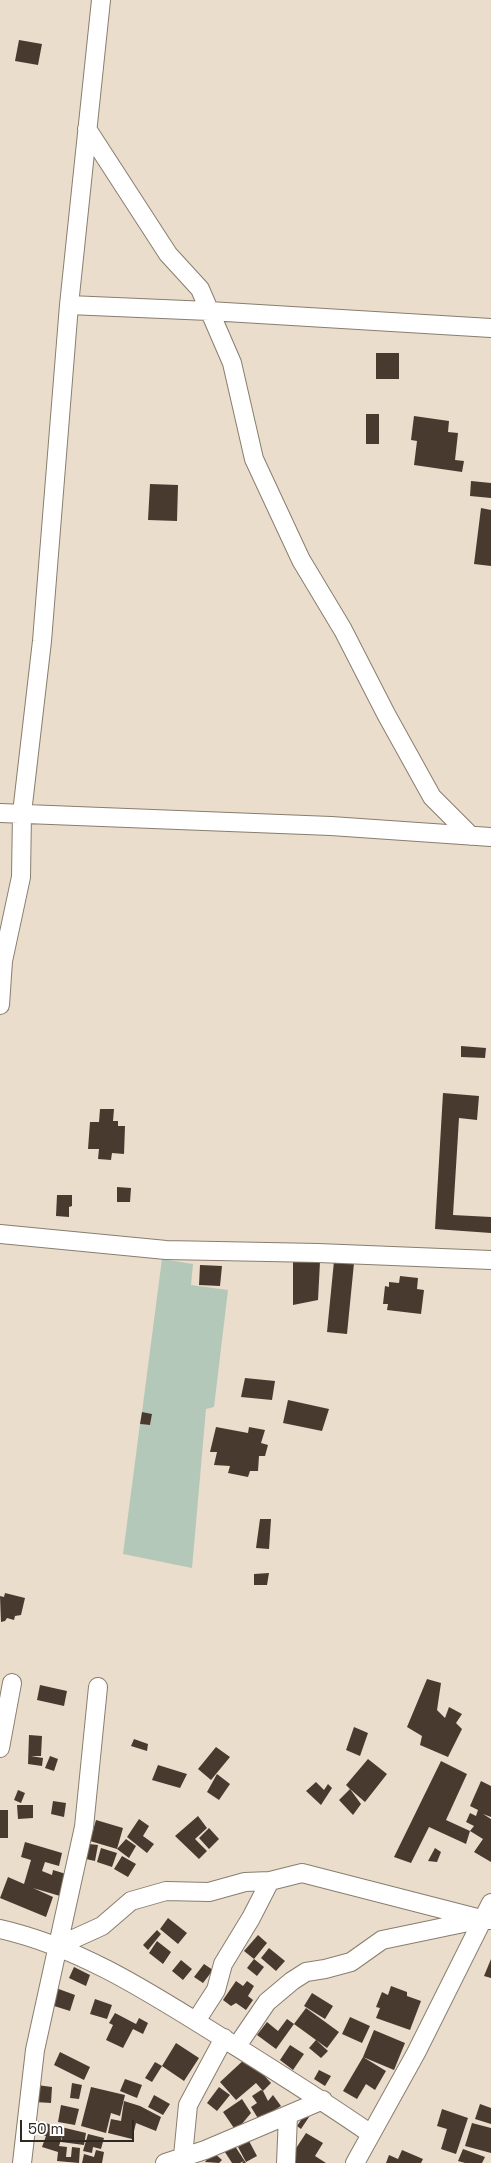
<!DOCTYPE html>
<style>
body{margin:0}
#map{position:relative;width:491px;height:2163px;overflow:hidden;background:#eaddcc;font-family:"Space Grotesk",sans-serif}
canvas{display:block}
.scale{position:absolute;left:20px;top:2120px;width:114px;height:22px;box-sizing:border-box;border:2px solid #2e2922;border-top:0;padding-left:6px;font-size:15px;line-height:18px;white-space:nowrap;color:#2e2922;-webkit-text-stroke:4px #fff;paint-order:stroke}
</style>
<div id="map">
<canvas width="491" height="2163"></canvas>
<div class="scale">50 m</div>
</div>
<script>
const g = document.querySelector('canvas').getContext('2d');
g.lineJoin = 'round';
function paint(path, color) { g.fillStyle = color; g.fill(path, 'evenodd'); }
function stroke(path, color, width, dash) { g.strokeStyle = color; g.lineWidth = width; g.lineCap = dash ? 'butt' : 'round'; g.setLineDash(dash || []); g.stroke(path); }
paint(new Path2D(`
 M 162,1259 L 193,1264 L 191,1285 L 228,1290 L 214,1407 L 206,1409 L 192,1568 L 123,1554 L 140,1424 L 150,1425 L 152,1414 L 142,1412 Z`), '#b3c8b8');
paint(new Path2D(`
 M 19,40 L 42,44 L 38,65 L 15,61 Z
 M 376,353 L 399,353 L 399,379 L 376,379 Z
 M 366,414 L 379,414 L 379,444 L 366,444 Z
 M 414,416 L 449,421 L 448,432 L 458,433 L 455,460 L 464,461 L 462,472 L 414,465 L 417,441 L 411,440 Z
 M 471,481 L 491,483 L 491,498 L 470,496 Z
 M 150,484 L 178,485 L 177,521 L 148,520 Z
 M 481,508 L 491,510 L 491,566 L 474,564 Z
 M 461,1046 L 486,1048 L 485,1058 L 461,1057 Z
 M 443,1093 L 479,1096 L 477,1120 L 459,1118 L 453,1215 L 491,1217 L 491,1233 L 435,1229 Z
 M 100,1109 L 114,1109 L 113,1121 L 118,1121 L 118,1126 L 125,1126 L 124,1154 L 112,1153 L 111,1160 L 98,1159 L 99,1149 L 88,1149 L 90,1122 L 99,1122 Z
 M 117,1187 L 131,1188 L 130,1202 L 117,1202 Z
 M 57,1195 L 72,1195 L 72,1206 L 69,1207 L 69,1217 L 56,1216 Z
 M 293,1261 L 320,1262 L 318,1300 L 293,1305 Z
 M 334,1261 L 354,1263 L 347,1334 L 327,1332 Z
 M 200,1265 L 222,1266 L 220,1286 L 199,1285 Z
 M 400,1276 L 418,1278 L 417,1289 L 424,1290 L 421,1314 L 387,1310 L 388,1304 L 383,1304 L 385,1286 L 389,1287 L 389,1282 L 399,1283 Z
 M 245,1378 L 275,1381 L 272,1400 L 241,1397 Z
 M 288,1400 L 329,1409 L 322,1431 L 283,1423 Z
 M 142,1412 L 152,1414 L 150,1425 L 140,1424 Z
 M 216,1427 L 248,1433 L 249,1427 L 265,1430 L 261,1443 L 268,1445 L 265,1456 L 259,1456 L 258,1471 L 250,1471 L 248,1477 L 228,1473 L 230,1466 L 214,1465 L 217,1452 L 210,1452 Z
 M 260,1519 L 271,1519 L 269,1549 L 256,1548 Z
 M 269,1573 L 267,1585 L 254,1585 L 254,1574 Z
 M 5,1593 L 25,1598 L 21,1615 L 15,1616 L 14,1620 L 7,1618 L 5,1621 L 1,1622 L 0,1596 L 4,1597 Z
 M 427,1679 L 441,1683 L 437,1710 L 445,1718 L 449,1707 L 462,1714 L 456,1723 L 462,1729 L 448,1757 L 420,1745 L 422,1736 L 407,1727 Z
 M 40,1685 L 67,1691 L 64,1706 L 37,1700 Z
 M 354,1727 L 368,1733 L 360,1756 L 346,1750 Z
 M 29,1735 L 42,1736 L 41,1756 L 31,1756 L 43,1758 L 42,1766 L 28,1764 Z
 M 134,1739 L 148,1744 L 147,1751 L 131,1746 Z
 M 216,1747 L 230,1757 L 211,1780 L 198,1769 Z
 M 50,1756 L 58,1759 L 54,1771 L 45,1768 Z
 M 368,1759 L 387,1774 L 365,1802 L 350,1789 L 361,1804 L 353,1815 L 339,1800 L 350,1789 L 346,1785 Z
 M 441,1761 L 467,1774 L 446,1820 L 470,1831 L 466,1844 L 429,1827 L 411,1863 L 394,1857 Z
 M 158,1765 L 187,1774 L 180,1788 L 152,1780 Z
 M 217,1774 L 230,1784 L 219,1800 L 207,1792 Z
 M 481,1781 L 491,1786 L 491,1817 L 483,1814 L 491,1819 L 491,1862 L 474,1852 L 483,1839 L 470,1831 L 474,1826 L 466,1822 L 470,1813 L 476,1816 L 478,1810 L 470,1806 Z
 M 316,1782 L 324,1790 L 328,1784 L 332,1788 L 321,1805 L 306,1791 Z
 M 18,1790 L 25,1793 L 21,1803 L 14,1800 Z
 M 53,1801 L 66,1803 L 64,1817 L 51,1814 Z
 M 17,1805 L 33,1805 L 33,1818 L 18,1819 Z
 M 0,1810 L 8,1810 L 8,1838 L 0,1838 Z
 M 198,1816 L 207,1828 L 195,1839 L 207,1851 L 199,1859 L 175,1836 Z
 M 139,1819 L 149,1826 L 143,1836 L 154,1844 L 147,1853 L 127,1837 Z
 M 96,1820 L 123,1828 L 117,1849 L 90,1841 Z
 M 209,1828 L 219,1839 L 209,1849 L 199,1838 Z
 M 126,1839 L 136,1846 L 129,1858 L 117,1849 Z
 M 25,1842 L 62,1853 L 59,1866 L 45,1862 L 42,1871 L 52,1875 L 53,1870 L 66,1874 L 60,1896 L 33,1888 L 53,1897 L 46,1917 L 0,1898 L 8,1877 L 24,1884 L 31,1860 L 21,1857 Z
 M 89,1844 L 98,1845 L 95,1861 L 86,1859 Z
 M 101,1848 L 117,1853 L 112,1867 L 97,1862 Z
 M 435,1848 L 441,1852 L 437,1862 L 428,1861 Z
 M 122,1856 L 136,1864 L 128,1877 L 114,1869 Z
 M 168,1918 L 187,1933 L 178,1944 L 160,1929 Z
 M 157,1930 L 161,1934 L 148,1950 L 143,1945 Z
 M 258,1935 L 267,1943 L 254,1959 L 244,1951 Z
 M 157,1941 L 171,1952 L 163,1964 L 149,1953 Z
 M 269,1948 L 285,1961 L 276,1971 L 261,1958 Z
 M 254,1959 L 264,1967 L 257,1976 L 247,1968 Z
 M 491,1959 L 491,1978 L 484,1976 Z
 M 181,1960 L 192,1969 L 183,1980 L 172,1971 Z
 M 204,1964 L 213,1970 L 203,1983 L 194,1977 Z
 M 74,1967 L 90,1975 L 86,1986 L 69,1978 Z
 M 236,1981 L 243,1986 L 247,1981 L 254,1986 L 248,1996 L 253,2000 L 246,2010 L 236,2003 L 231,2006 L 223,2000 Z
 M 391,1986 L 407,1992 L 407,1996 L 421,2001 L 410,2030 L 376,2018 L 380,2008 L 376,2007 L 382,1992 L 388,1995 Z
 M 56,1988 L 75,1995 L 70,2011 L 51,2005 Z
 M 312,1993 L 333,2006 L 325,2019 L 304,2006 Z
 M 95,1999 L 112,2005 L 107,2019 L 90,2014 Z
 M 306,2008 L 339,2032 L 327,2048 L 294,2024 Z
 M 115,2013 L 136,2024 L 139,2018 L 148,2023 L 143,2034 L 133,2029 L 123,2048 L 106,2040 L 113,2025 L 109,2023 Z
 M 350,2017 L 370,2026 L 362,2043 L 342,2034 Z
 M 287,2019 L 294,2024 L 276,2049 L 257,2035 L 267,2022 L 278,2031 Z
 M 374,2030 L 405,2043 L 394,2070 L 363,2057 Z
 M 316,2040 L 328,2051 L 321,2058 L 309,2048 Z
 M 176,2043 L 199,2058 L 184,2081 L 162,2066 Z
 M 290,2045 L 304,2054 L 293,2070 L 280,2060 Z
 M 60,2052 L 90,2067 L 84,2080 L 54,2065 Z
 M 247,2057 L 271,2083 L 263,2091 L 268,2101 L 273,2095 L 281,2106 L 259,2120 L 251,2107 L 257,2103 L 252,2096 L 261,2090 L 263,2091 L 256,2083 L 236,2100 L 220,2082 Z
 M 363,2057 L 386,2071 L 375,2090 L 366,2084 L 357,2099 L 343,2091 Z
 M 155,2062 L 162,2066 L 152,2082 L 145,2078 Z
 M 319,2070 L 331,2076 L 325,2086 L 314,2079 Z
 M 125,2079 L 142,2085 L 137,2098 L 120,2091 Z
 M 72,2083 L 82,2085 L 79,2099 L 70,2098 Z
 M 37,2085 L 52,2087 L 51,2103 L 35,2102 Z
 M 91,2087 L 125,2095 L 120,2116 L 111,2113 L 106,2133 L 81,2126 Z
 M 219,2087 L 230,2095 L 217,2111 L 207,2103 Z
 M 154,2095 L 170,2104 L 163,2115 L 148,2107 Z
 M 242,2099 L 251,2113 L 236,2131 L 223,2112 Z
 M 124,2101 L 140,2106 L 161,2117 L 156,2131 L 136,2123 L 132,2139 L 108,2133 L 111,2119 L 121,2121 Z
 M 480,2104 L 491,2108 L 491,2124 L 475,2119 Z
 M 61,2105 L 79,2109 L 75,2125 L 58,2122 Z
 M 442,2109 L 468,2118 L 456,2154 L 441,2149 L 447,2129 L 437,2126 Z
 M 307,2111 L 311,2114 L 301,2129 L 297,2126 Z
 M 32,2120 L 86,2133 L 84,2145 L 61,2142 L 63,2133 L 59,2146 L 67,2147 L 66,2157 L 71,2157 L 72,2147 L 80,2148 L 79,2163 L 57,2161 L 58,2152 L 42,2147 L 46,2136 L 29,2132 Z
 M 472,2123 L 491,2128 L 491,2153 L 465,2146 Z
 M 306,2133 L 323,2143 L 315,2156 L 326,2163 L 296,2163 L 289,2159 Z
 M 88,2134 L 104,2138 L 101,2149 L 93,2147 L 92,2153 L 83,2151 Z
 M 249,2141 L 257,2156 L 246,2162 L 238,2147 Z
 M 233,2143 L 246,2163 L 242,2163 L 244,2161 L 240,2163 L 232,2163 L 223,2149 Z
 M 463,2149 L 485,2157 L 482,2163 L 465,2163 L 458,2161 Z
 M 96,2150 L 104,2152 L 102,2163 L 82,2163 L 84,2154 L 94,2157 Z
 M 402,2150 L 423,2159 L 421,2163 L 386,2163 L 389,2155 L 398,2159 Z
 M 213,2152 L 222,2160 L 219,2163 L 205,2162 Z`), '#493a30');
const minor = new Path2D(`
 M 87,129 L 168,254 L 200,289 L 232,363 L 254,459 L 301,560 L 343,630 L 386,714 L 432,797 L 471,836
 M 69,305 L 209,311 L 491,328
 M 0,813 L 331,826 L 491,837
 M 0,1005 L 3,961 L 21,877 L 22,813 L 42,641 L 69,305 L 101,0
 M 0,1234 L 166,1250 L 318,1253 L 491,1260
 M 0,1748 L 12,1683
 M 0,1929 C 80,1947 152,1994 221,2037 C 272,2069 322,2100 371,2134
 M 58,1946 L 102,1926 L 131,1901 L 166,1891 L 209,1892 L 245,1882 L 270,1881 L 302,1873 L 481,1919 L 491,1920
 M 196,2021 L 216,1990 L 223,1964 L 251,1918 L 270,1881
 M 237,2046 L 267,2002 L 292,1981 L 306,1972 L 325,1969 L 351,1962 L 382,1940 L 478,1920
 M 22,2163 L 35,2050 L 84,1827 L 98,1687
 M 165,2163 L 205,2150 L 323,2100
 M 179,2163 L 183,2156 L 188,2105 L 224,2038
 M 286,2163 L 288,2116
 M 355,2163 L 416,2053 L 491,1903`);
stroke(minor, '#897d6e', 20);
stroke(minor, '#fff', 18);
</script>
